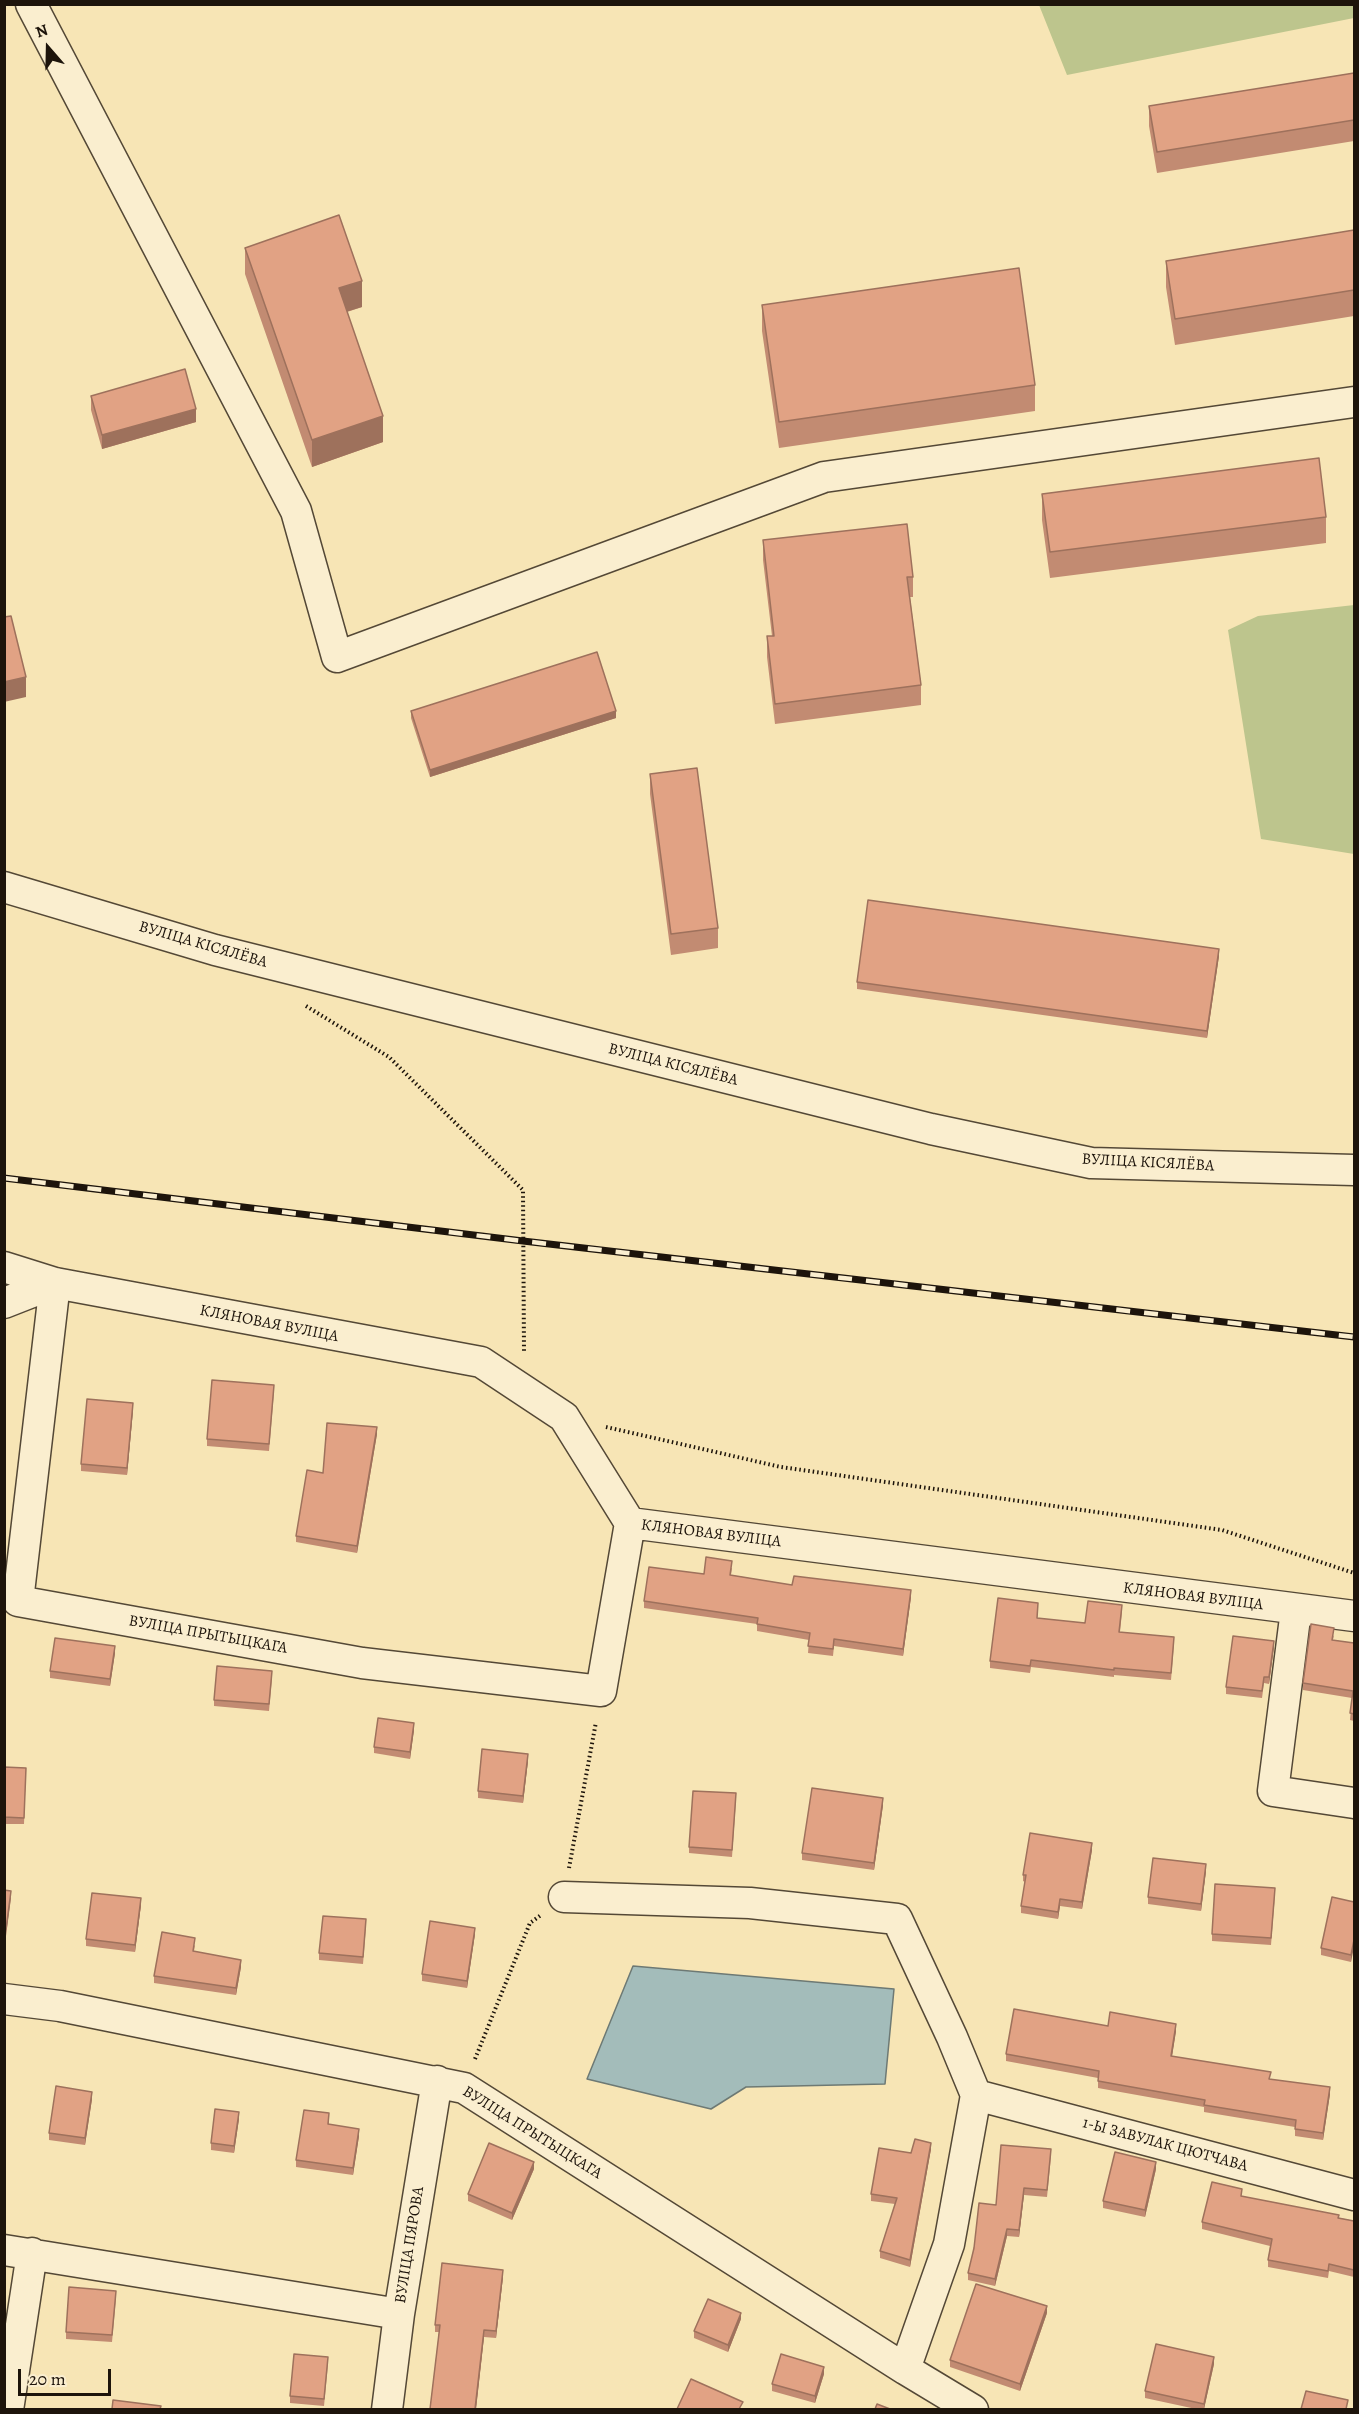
<!DOCTYPE html>
<meta charset="utf-8">
<style>
body{margin:0}
#map{position:relative;width:1359px;height:2414px;overflow:hidden;background:#f7e5b5;font-family:Alegreya,serif}
canvas{display:block}
.frame{position:absolute;inset:0;border:6px solid #1d140b;pointer-events:none}
.north{position:absolute;left:18px;top:18px;width:60px;height:60px;-webkit-text-stroke:4px #faeecf;paint-order:stroke;rotate:340deg;font-size:16px;font-weight:700;line-height:24px;text-align:center;color:#1d140b}
.north::after{content:'';display:block;margin:auto;width:21px;height:27px;background:#1d140b;clip-path:polygon(50% 0,100% 100%,50% 72%,0 100%)}
.scale{position:absolute;left:18px;top:2369px;width:93px;height:27px;box-sizing:border-box;border:3px solid #1d140b;border-top:0;padding-left:8px;font-size:18px;line-height:21px;white-space:nowrap;color:#1d140b;-webkit-text-stroke:4px #faeecf;paint-order:stroke}
</style>
<div id="map">
<canvas width="1359" height="2414"></canvas>
<div class="frame"></div>
<div class="north">N</div>
<div class="scale">20 m</div>
</div>
<script>
const g = document.querySelector('canvas').getContext('2d');
g.lineJoin = 'round';
function paint(path, color) { g.fillStyle = color; g.fill(path, 'evenodd'); }
function stroke(path, color, width, dash) { g.strokeStyle = color; g.lineWidth = width; g.lineCap = dash ? 'butt' : 'round'; g.setLineDash(dash || []); g.stroke(path); }
function write(font, color, halo, rows, align = 'center') {
  g.font = font + ' Alegreya,serif'; g.lineWidth = 6; g.setLineDash([]); g.textBaseline = 'middle'; g.strokeStyle = halo; g.fillStyle = color; for (const [text, x, y, turn = 0] of rows) {
    g.save(); g.translate(x, y); g.rotate((+turn || 0) * Math.PI / 180); g.textAlign = isNaN(turn) ? turn : align; if (halo) g.strokeText(text, 0, 0); g.fillText(text, 0, 0); g.restore();
  }
}
paint(new Path2D(`
 M 1354,4 L 1354,18 L 1067,75 L 1039,5 Z
 M 1354,605 L 1354,854 L 1261,839 L 1228,630 L 1258,616 Z`), '#bdc58d');
const water = new Path2D(`
 M 633,1966 L 894,1989 L 885,2084 L 746,2087 L 711,2109 L 587,2079 Z`);
paint(water, '#a3bcba');
stroke(water, '#6d7974', 1.5);
const minor = new Path2D(`
 M 31,4 L 296,511 L 337,657 L 824,477 L 1354,402
 M 4,887 L 215,950 L 931,1129 L 1091,1163 L 1354,1170
 M 4,1267 L 55,1283 L 481,1362 L 564,1417 L 630,1523 L 1354,1616
 M 55,1283 L 18,1601 L 362,1663 L 601,1691 L 630,1523
 M 4,1303 L 55,1283
 M 1296,1610 L 1273,1791 L 1354,1803
 M 564,1897 L 750,1903 L 897,1919 L 952,2037 L 976,2095 L 949,2244 L 905,2369
 M 4,1999 L 60,2006 L 464,2088 L 905,2369 L 973,2410
 M 976,2095 L 1354,2195
 M 4,2250 L 399,2314
 M 8,2410 L 32,2253
 M 387,2410 L 399,2314 L 437,2081`);
stroke(minor, '#544836', 33);
stroke(new Path2D(`
 M 306,1006 L 389,1057 L 523,1190 L 524,1352
 M 606,1427 L 781,1467 L 1222,1530 L 1354,1573
 M 569,1868 L 596,1722
 M 475,2059 L 530,1923 L 541,1915`), '#1d140b', 4, [1.5, 3]);
stroke(minor, '#faeecf', 30);
const rail = new Path2D(`
 M 4,1178 L 523,1241 L 1354,1337`);
stroke(rail, '#1d140b', 7);
stroke(rail, '#faeecf', 4.5, [14]);
paint(new Path2D(`
 M 1354,73 L 1354,141 L 1157,173 L 1149,126 L 1149,106 Z
 M 1354,230 L 1354,316 L 1175,345 L 1166,287 L 1166,261 Z
 M 245,248 L 362,307 L 347,312 L 383,442 L 312,467 L 245,274 Z
 M 762,305 L 1035,385 L 1035,411 L 779,448 L 762,331 Z
 M 91,396 L 196,422 L 102,449 L 91,410 Z
 M 1042,494 L 1326,517 L 1326,543 L 1050,578 L 1042,520 Z
 M 763,540 L 913,577 L 913,597 L 910,597 L 921,685 L 921,705 L 775,724 L 767,657 L 767,636 L 772,636 L 763,560 Z
 M 411,711 L 616,718 L 430,777 L 411,718 Z
 M 650,774 L 718,928 L 718,948 L 671,955 L 650,794 Z
 M 1219,956 L 1207,1038 L 857,989 L 857,982 Z
 M 274,1392 L 269,1451 L 207,1446 L 207,1439 Z
 M 133,1410 L 127,1475 L 81,1471 L 81,1464 Z
 M 377,1434 L 357,1553 L 296,1542 L 296,1536 L 323,1473 Z
 M 732,1568 L 731,1575 L 792,1585 L 911,1597 L 903,1656 L 834,1646 L 833,1656 L 808,1653 L 809,1640 L 757,1631 L 757,1624 L 644,1608 L 644,1601 L 704,1574 Z
 M 1038,1610 L 1037,1618 L 1085,1623 L 1122,1612 L 1120,1632 L 1174,1644 L 1171,1680 L 1114,1675 L 1114,1677 L 1031,1667 L 1030,1673 L 990,1668 L 990,1661 Z
 M 1334,1635 L 1333,1640 L 1354,1643 L 1354,1721 L 1350,1720 L 1352,1698 L 1303,1690 L 1303,1683 Z
 M 1274,1647 L 1269,1684 L 1264,1683 L 1262,1698 L 1226,1694 L 1226,1687 Z
 M 115,1653 L 110,1686 L 50,1678 L 50,1671 Z
 M 272,1678 L 269,1711 L 214,1706 L 214,1700 Z
 M 414,1730 L 410,1759 L 374,1753 L 374,1747 Z
 M 528,1761 L 523,1803 L 478,1798 L 478,1791 Z
 M 4,1767 L 26,1768 L 24,1824 L 4,1824 Z
 M 736,1800 L 732,1857 L 689,1853 L 689,1847 Z
 M 883,1805 L 874,1870 L 802,1860 L 802,1853 Z
 M 1092,1850 L 1082,1909 L 1060,1906 L 1058,1919 L 1021,1913 L 1021,1906 L 1025,1882 L 1023,1881 L 1023,1875 Z
 M 1206,1871 L 1201,1911 L 1148,1904 L 1148,1897 Z
 M 1275,1895 L 1271,1945 L 1212,1941 L 1212,1934 Z
 M 1354,1902 L 1351,1962 L 1321,1955 L 1321,1948 Z
 M 141,1905 L 135,1952 L 86,1946 L 86,1939 Z
 M 366,1926 L 363,1964 L 319,1960 L 319,1953 Z
 M 475,1934 L 467,1988 L 422,1981 L 422,1974 Z
 M 195,1945 L 194,1951 L 241,1967 L 236,1995 L 154,1983 L 154,1976 Z
 M 1108,2026 L 1176,2031 L 1172,2056 L 1330,2094 L 1323,2140 L 1295,2136 L 1295,2127 L 1204,2112 L 1204,2107 L 1098,2088 L 1098,2078 L 1006,2061 L 1006,2054 Z
 M 92,2099 L 85,2145 L 49,2140 L 49,2133 Z
 M 239,2119 L 234,2153 L 211,2150 L 211,2143 Z
 M 329,2120 L 329,2124 L 359,2136 L 353,2175 L 296,2167 L 296,2160 Z
 M 931,2149 L 910,2267 L 880,2258 L 880,2251 L 895,2204 L 871,2201 L 871,2194 L 911,2153 Z
 M 1051,2156 L 1047,2197 L 1024,2195 L 1019,2237 L 1007,2236 L 995,2286 L 968,2280 L 968,2273 L 996,2205 Z
 M 534,2169 L 512,2220 L 468,2201 L 468,2194 Z
 M 1156,2169 L 1145,2217 L 1103,2208 L 1103,2201 Z
 M 1242,2196 L 1354,2221 L 1354,2277 L 1329,2271 L 1328,2278 L 1268,2267 L 1268,2260 L 1270,2246 L 1202,2229 L 1202,2222 Z
 M 503,2277 L 496,2338 L 484,2337 L 476,2409 L 430,2409 L 439,2332 L 435,2332 L 435,2325 Z
 M 116,2298 L 112,2342 L 66,2339 L 66,2332 Z
 M 1047,2313 L 1020,2391 L 950,2367 L 950,2360 Z
 M 741,2319 L 728,2352 L 694,2338 L 694,2331 Z
 M 328,2364 L 324,2406 L 290,2403 L 290,2396 Z
 M 1214,2364 L 1204,2409 L 1196,2409 L 1145,2398 L 1145,2391 Z
 M 824,2374 L 815,2403 L 772,2391 L 772,2384 Z`), '#c28b72');
paint(new Path2D(`
 M 362,281 L 362,307 L 339,314 L 339,288 Z
 M 196,409 L 196,422 L 102,449 L 102,435 Z
 M 383,416 L 383,442 L 312,467 L 312,440 Z
 M 26,677 L 26,697 L 4,702 L 4,682 Z
 M 616,711 L 616,718 L 430,777 L 430,770 Z
 M 1219,949 L 1219,956 L 1207,1038 L 1207,1031 Z
 M 133,1403 L 133,1410 L 127,1475 L 127,1468 Z
 M 377,1427 L 377,1434 L 357,1553 L 357,1546 Z
 M 911,1590 L 911,1597 L 903,1656 L 903,1649 Z
 M 1274,1641 L 1274,1647 L 1269,1684 L 1269,1677 Z
 M 115,1646 L 115,1653 L 110,1686 L 110,1679 Z
 M 414,1723 L 414,1730 L 410,1759 L 410,1752 Z
 M 528,1754 L 528,1761 L 523,1803 L 523,1796 Z
 M 883,1798 L 883,1805 L 874,1870 L 874,1863 Z
 M 1092,1843 L 1092,1850 L 1082,1909 L 1082,1902 Z
 M 1206,1864 L 1206,1871 L 1201,1911 L 1201,1904 Z
 M 11,1891 L 11,1898 L 6,1936 L 6,1929 Z
 M 141,1898 L 141,1905 L 135,1952 L 135,1945 Z
 M 1060,1899 L 1060,1906 L 1058,1919 L 1058,1912 Z
 M 475,1928 L 475,1934 L 467,1988 L 467,1981 Z
 M 1354,1940 L 1354,1947 L 1351,1962 L 1351,1955 Z
 M 241,1960 L 241,1967 L 236,1995 L 236,1988 Z
 M 1176,2024 L 1176,2031 L 1171,2063 L 1171,2056 Z
 M 1330,2087 L 1330,2094 L 1323,2140 L 1323,2133 Z
 M 92,2092 L 92,2099 L 85,2145 L 85,2138 Z
 M 239,2112 L 239,2119 L 234,2153 L 234,2146 Z
 M 359,2129 L 359,2136 L 353,2175 L 353,2168 Z
 M 931,2143 L 931,2149 L 910,2267 L 910,2260 Z
 M 534,2162 L 534,2169 L 512,2220 L 512,2213 Z
 M 1156,2162 L 1156,2169 L 1145,2217 L 1145,2210 Z
 M 1024,2188 L 1024,2195 L 1019,2237 L 1019,2230 Z
 M 1007,2229 L 1007,2236 L 995,2286 L 995,2279 Z
 M 503,2270 L 503,2277 L 496,2338 L 496,2331 Z
 M 1047,2306 L 1047,2313 L 1020,2391 L 1020,2384 Z
 M 741,2313 L 741,2319 L 728,2352 L 728,2345 Z
 M 484,2330 L 484,2337 L 476,2409 L 475,2409 Z
 M 1214,2357 L 1214,2364 L 1204,2409 L 1204,2404 Z
 M 824,2367 L 824,2374 L 815,2403 L 815,2396 Z`), '#9e715c');
const building = new Path2D(`
 M 1354,73 L 1354,120 L 1157,152 L 1149,106 Z
 M 339,215 L 362,281 L 339,288 L 383,416 L 312,440 L 245,248 Z
 M 1354,230 L 1354,290 L 1175,319 L 1166,261 Z
 M 1019,268 L 1035,385 L 779,422 L 762,305 Z
 M 185,369 L 196,409 L 102,435 L 91,396 Z
 M 1319,458 L 1326,517 L 1050,552 L 1042,494 Z
 M 907,524 L 913,577 L 907,577 L 921,685 L 775,704 L 767,636 L 774,636 L 763,540 Z
 M 11,616 L 26,677 L 4,682 L 4,617 Z
 M 597,652 L 616,711 L 430,770 L 411,711 Z
 M 697,768 L 718,928 L 671,934 L 650,774 Z
 M 868,900 L 1219,949 L 1207,1031 L 857,982 Z
 M 212,1380 L 274,1385 L 269,1444 L 207,1439 Z
 M 87,1399 L 133,1403 L 127,1468 L 81,1464 Z
 M 327,1423 L 377,1427 L 357,1546 L 296,1536 L 307,1470 L 323,1473 Z
 M 706,1557 L 732,1561 L 730,1575 L 792,1585 L 794,1576 L 911,1590 L 903,1649 L 834,1639 L 833,1649 L 808,1646 L 810,1633 L 757,1624 L 758,1618 L 644,1601 L 649,1567 L 704,1574 Z
 M 998,1598 L 1038,1603 L 1037,1618 L 1085,1623 L 1088,1601 L 1122,1605 L 1119,1632 L 1174,1637 L 1171,1673 L 1114,1668 L 1114,1670 L 1031,1660 L 1030,1666 L 990,1661 Z
 M 1311,1624 L 1334,1628 L 1332,1640 L 1354,1643 L 1354,1714 L 1350,1713 L 1353,1691 L 1303,1683 Z
 M 1233,1636 L 1274,1641 L 1269,1677 L 1264,1677 L 1262,1691 L 1226,1687 Z
 M 55,1638 L 115,1646 L 110,1679 L 50,1671 Z
 M 217,1666 L 272,1671 L 269,1704 L 214,1700 Z
 M 378,1718 L 414,1723 L 410,1752 L 374,1747 Z
 M 482,1749 L 528,1754 L 523,1796 L 478,1791 Z
 M 4,1767 L 26,1768 L 24,1818 L 4,1817 Z
 M 812,1788 L 883,1798 L 874,1863 L 802,1853 Z
 M 693,1791 L 736,1793 L 732,1850 L 689,1847 Z
 M 1030,1833 L 1092,1843 L 1082,1902 L 1060,1899 L 1058,1912 L 1021,1906 L 1026,1875 L 1023,1875 Z
 M 1153,1858 L 1206,1864 L 1201,1904 L 1148,1897 Z
 M 1215,1884 L 1275,1888 L 1271,1938 L 1212,1934 Z
 M 4,1890 L 11,1891 L 6,1929 L 4,1929 Z
 M 92,1893 L 141,1898 L 135,1945 L 86,1939 Z
 M 1332,1897 L 1354,1902 L 1354,1940 L 1351,1955 L 1321,1948 Z
 M 323,1916 L 366,1919 L 363,1957 L 319,1953 Z
 M 430,1921 L 475,1928 L 467,1981 L 422,1974 Z
 M 162,1932 L 195,1938 L 193,1951 L 241,1960 L 236,1988 L 154,1976 Z
 M 1014,2009 L 1108,2026 L 1110,2012 L 1176,2024 L 1171,2056 L 1271,2072 L 1269,2079 L 1330,2087 L 1323,2133 L 1295,2129 L 1296,2120 L 1204,2105 L 1205,2100 L 1098,2081 L 1099,2071 L 1006,2054 Z
 M 56,2086 L 92,2092 L 85,2138 L 49,2133 Z
 M 215,2109 L 239,2112 L 234,2146 L 211,2143 Z
 M 304,2110 L 329,2113 L 328,2124 L 359,2129 L 353,2168 L 296,2160 Z
 M 915,2139 L 931,2143 L 910,2260 L 880,2251 L 897,2198 L 871,2194 L 879,2148 L 911,2153 Z
 M 489,2143 L 534,2162 L 512,2213 L 468,2194 Z
 M 1001,2145 L 1051,2149 L 1047,2190 L 1024,2188 L 1019,2230 L 1007,2229 L 995,2279 L 968,2273 L 974,2248 L 979,2203 L 996,2205 Z
 M 1115,2152 L 1156,2162 L 1145,2210 L 1103,2201 Z
 M 1212,2182 L 1242,2189 L 1241,2196 L 1339,2215 L 1338,2218 L 1354,2221 L 1354,2270 L 1329,2264 L 1328,2271 L 1268,2260 L 1272,2239 L 1202,2222 Z
 M 442,2263 L 503,2270 L 496,2331 L 484,2330 L 475,2409 L 430,2409 L 440,2325 L 435,2325 Z
 M 976,2284 L 1047,2306 L 1020,2384 L 950,2360 Z
 M 69,2287 L 116,2291 L 112,2335 L 66,2332 Z
 M 708,2299 L 741,2313 L 728,2345 L 694,2331 Z
 M 1156,2344 L 1214,2357 L 1204,2404 L 1145,2391 Z
 M 294,2354 L 328,2357 L 324,2399 L 290,2396 Z
 M 781,2354 L 824,2367 L 815,2396 L 772,2384 Z
 M 691,2379 L 743,2402 L 739,2409 L 677,2409 Z
 M 1306,2391 L 1348,2400 L 1346,2409 L 1301,2409 Z
 M 113,2400 L 161,2406 L 160,2409 L 112,2409 Z
 M 877,2404 L 890,2409 L 875,2409 Z`);
paint(building, '#e1a284');
stroke(building, '#9e715c', 1.5);
write('16px', '#1d140b', '#faeecf', [
 ["ВУЛІЦА КІСЯЛЁВА",203,945,16],
 ["ВУЛІЦА КІСЯЛЁВА",673,1065,14],
 ["ВУЛІЦА КІСЯЛЁВА",1148,1163,3],
 ["КЛЯНОВАЯ ВУЛІЦА",269,1324,11],
 ["КЛЯНОВАЯ ВУЛІЦА",711,1534,7],
 ["КЛЯНОВАЯ ВУЛІЦА",1193,1597,7],
 ["ВУЛІЦА ПРЫТЫЦКАГА",208,1635,10],
 ["ВУЛІЦА ПРЫТЫЦКАГА",532,2133,32],
 ["1-Ы ЗАВУЛАК ЦЮТЧАВА",1165,2145,15],
 ["ВУЛІЦА ПЯРОВА",410,2245,-81]
]);
</script>
